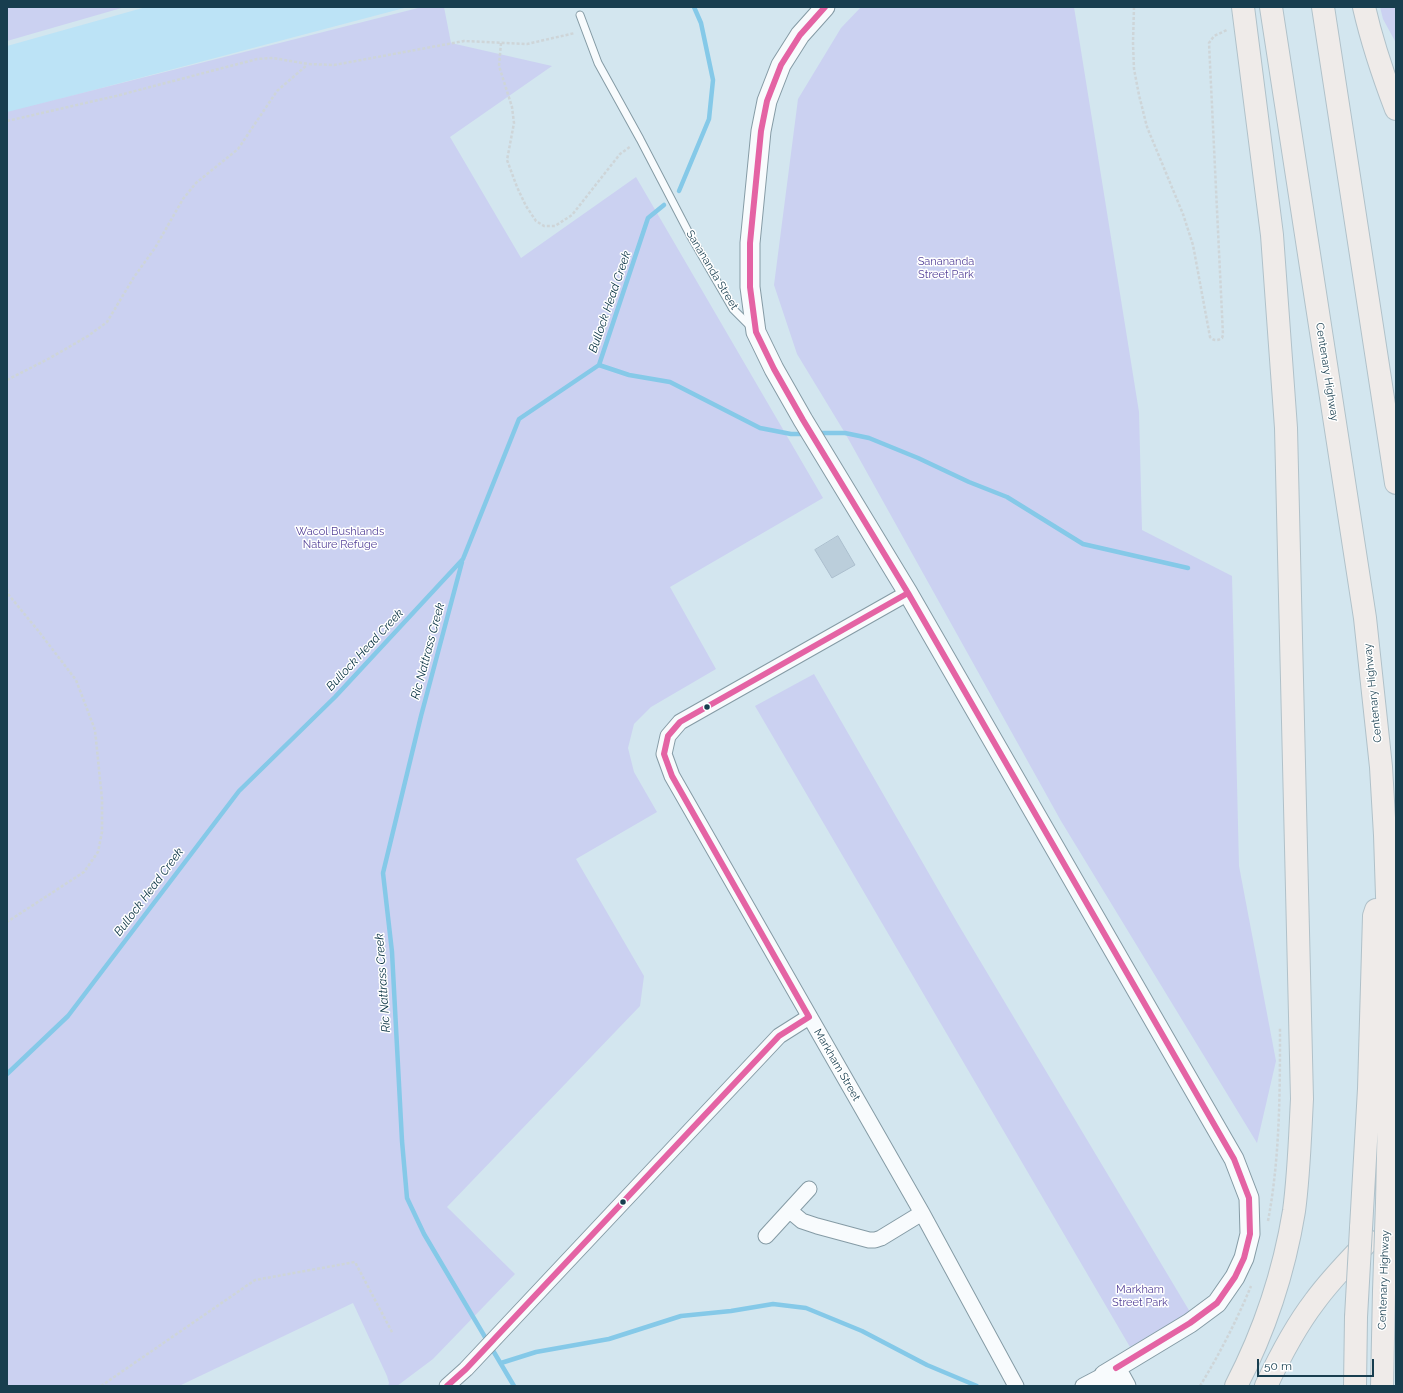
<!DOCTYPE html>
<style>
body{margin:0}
#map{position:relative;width:1403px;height:1393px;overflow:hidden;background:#d3e6ef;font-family:Raleway,sans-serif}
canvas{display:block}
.frame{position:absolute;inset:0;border:8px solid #183e4f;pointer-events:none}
.scale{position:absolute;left:1257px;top:1359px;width:117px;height:18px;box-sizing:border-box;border:2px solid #183e4f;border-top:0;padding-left:5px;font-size:12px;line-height:14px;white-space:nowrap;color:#183e4f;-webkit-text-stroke:3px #fff;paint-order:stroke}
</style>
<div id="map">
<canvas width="1403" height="1393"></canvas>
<div class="frame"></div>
<div class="scale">50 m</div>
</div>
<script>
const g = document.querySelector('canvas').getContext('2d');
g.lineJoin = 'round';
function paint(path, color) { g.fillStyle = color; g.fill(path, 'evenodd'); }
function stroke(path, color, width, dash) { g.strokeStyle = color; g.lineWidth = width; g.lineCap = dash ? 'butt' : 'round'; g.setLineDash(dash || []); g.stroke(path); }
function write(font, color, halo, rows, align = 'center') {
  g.font = font + ' Raleway,sans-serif'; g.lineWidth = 3; g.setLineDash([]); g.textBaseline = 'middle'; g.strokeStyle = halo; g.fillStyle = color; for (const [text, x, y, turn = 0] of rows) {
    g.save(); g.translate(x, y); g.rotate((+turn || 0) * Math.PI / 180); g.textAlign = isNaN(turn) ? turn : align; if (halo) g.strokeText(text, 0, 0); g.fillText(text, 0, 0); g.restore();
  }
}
paint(new Path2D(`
 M 146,7 L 408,7 L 7,113 L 7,46 Z`), '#bce3f6');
paint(new Path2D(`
 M 7,7 L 125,7 L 7,41 Z
 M 422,7 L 444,7 L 451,43 L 552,66 L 450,137 L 521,258 L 636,177 L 823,498 L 670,587 L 716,669 L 651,707 L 634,724 L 628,748 L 634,772 L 657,812 L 576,859 L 644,976 L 640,1006 L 447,1207 L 515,1274 L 433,1359 L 397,1386 L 388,1386 L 389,1383 L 387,1376 L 353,1303 L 179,1386 L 7,1386 L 7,112 Z
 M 861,7 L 1074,7 L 1139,412 L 1142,530 L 1232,576 L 1239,866 L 1276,1061 L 1257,1143 L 1061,821 L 845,433 L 797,354 L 774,285 L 798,99 L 841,28 Z
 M 1380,7 L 1396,7 L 1396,43 L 1383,19 Z
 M 814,674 L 958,924 L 1190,1312 L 1130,1347 L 755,706 Z`), '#cbd1f1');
stroke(new Path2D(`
 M 679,191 L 709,119 L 713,80 L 701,23 L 694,7
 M 599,365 L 629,375 L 670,382 L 760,428 L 791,434 L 805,434
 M 817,433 L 845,433 L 869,438 L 918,458 L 969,482 L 1007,497 L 1083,544 L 1188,568
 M 462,562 L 421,716 L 383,873 L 392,952 L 402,1141 L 407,1198 L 424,1234 L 514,1386
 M 7,1074 L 68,1016 L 239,791 L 335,697 L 463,559 L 519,419 L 599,365 L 648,218 L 664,205
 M 501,1363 L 536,1352 L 609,1339 L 681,1316 L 731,1311 L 773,1304 L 806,1308 L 862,1331 L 927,1365 L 977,1386`), '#85c9e8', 4.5);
const building = new Path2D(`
 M 838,536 L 855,565 L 832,578 L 815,550 Z`);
paint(building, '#bbcedb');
stroke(building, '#abbecd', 1);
const service = new Path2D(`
 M 580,15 L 598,63 L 640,139 L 690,235 L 733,309 L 750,326`);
const minor = new Path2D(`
 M 908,593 L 680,722 L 668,736 L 664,754 L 672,776 L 922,1213 L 1016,1386
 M 790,1211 L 802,1221 L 817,1226 L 869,1240 L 875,1240 L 881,1238 L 922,1213
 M 766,1236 L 809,1189
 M 447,1386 L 466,1369 L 779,1036 L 809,1017
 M 1083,1386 L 1104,1375`);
const tertiary = new Path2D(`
 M 825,7 L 800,35 L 781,65 L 767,101 L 761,131 L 750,243 L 750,287 L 756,332 L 774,369 L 803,420 L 908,593 L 1234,1159 L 1249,1198 L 1250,1234 L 1244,1258 L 1235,1277 L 1217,1303 L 1190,1323 L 1104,1375 L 1111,1386
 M 1116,1368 L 1126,1386`);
const motorway = new Path2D(`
 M 1271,7 L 1365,618 L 1381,767 L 1385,835 L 1391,1017 L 1387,1203
 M 1323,7 L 1396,483
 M 1364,7 C 1372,42 1383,75 1396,109
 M 1361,1228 L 1369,1089 L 1374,916 L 1376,910
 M 1236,1386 C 1264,1332 1284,1272 1294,1211 C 1299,1174 1300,1136 1302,1099 L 1286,428 L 1272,235 L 1243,7
 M 1266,1386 C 1280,1356 1295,1327 1315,1301 C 1331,1279 1350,1260 1368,1241
 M 1355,1386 L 1356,1317
 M 1382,1386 L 1384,1291`);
stroke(service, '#859ba5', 9);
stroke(minor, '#859ba5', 17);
stroke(tertiary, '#859ba5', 21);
stroke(motorway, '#b0c1c9', 24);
stroke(new Path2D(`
 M 1134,7 L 1133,43 L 1134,69 L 1139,95 L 1147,127 L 1183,214 L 1193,245 L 1210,337 C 1214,341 1217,341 1222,338 L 1223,335 L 1209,43 L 1214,36 L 1227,30
 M 501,43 L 499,66 L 512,107 L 514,123 L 507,160 L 517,187 L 526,206 L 536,221 L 544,226 L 555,226 L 572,215 L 620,154 L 631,146
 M 7,121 L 116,96 L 257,59 L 273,58 L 308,64 L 334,65 L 464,41 L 527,44 L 575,33
 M 7,380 L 50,358 L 88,336 L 107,322 L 134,277 L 155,248 L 183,199 L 196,183 L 238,149 L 277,91 L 307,65
 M 7,589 L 8,594 L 40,633 L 76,680 L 95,730 L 102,799 L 102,832 L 98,852 L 84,872 L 7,922
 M 1268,1221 C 1280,1157 1280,1092 1280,1027
 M 101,1386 L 255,1280 L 355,1262 L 393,1334
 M 1200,1386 C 1219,1355 1237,1320 1251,1286`), '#ced5d8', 2.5, [3, 2]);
stroke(service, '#f8fbfd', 7);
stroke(minor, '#f8fbfd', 15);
stroke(tertiary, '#f8fbfd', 19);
stroke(motorway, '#efebe9', 22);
const motorwayBridge = new Path2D(`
 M 1384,1291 L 1387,1203
 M 1356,1317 L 1361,1228`);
stroke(motorwayBridge, '#b0c1c9', 24, []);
stroke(motorwayBridge, '#efebe9', 22);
stroke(new Path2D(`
 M 825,7 L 800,35 L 781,65 L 767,101 L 761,131 L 750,243 L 750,287 L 756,332 L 774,369 L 803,420 L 908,593 L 1234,1159 L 1249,1198 L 1250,1234 L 1244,1258 L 1235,1277 L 1217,1303 L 1190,1323 L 1116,1368
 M 809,1017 L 672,776 L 664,754 L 668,736 L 680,722 L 908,593
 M 447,1386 L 466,1369 L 779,1036 L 809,1017`), '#e463a4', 6);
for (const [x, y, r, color] of [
 [707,707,3.5,"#183e4f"],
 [623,1202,3.5,"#183e4f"]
]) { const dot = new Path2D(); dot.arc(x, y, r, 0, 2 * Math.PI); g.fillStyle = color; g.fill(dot); stroke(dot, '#fff', 1.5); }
write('11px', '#57459a', '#fff', [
 ["Sanananda",946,262],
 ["Street Park",946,275],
 ["Wacol Bushlands",340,532],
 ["Nature Refuge",340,545],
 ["Markham",1140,1290],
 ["Street Park",1140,1303]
]);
write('11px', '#183e4f', '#fff', [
 ["Sanananda Street",712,270,59],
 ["Centenary Highway",1327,372,81],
 ["Centenary Highway",1373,693,-96],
 ["Markham Street",837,1065,60],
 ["Centenary Highway",1384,1280,-88]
]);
write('italic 12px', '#073142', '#fff', [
 ["Bullock Head Creek",610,302,-71],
 ["Bullock Head Creek",365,650,-47],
 ["Ric Nattrass Creek",428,651,-75],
 ["Bullock Head Creek",149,892,-53],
 ["Ric Nattrass Creek",383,983,-94]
]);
</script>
